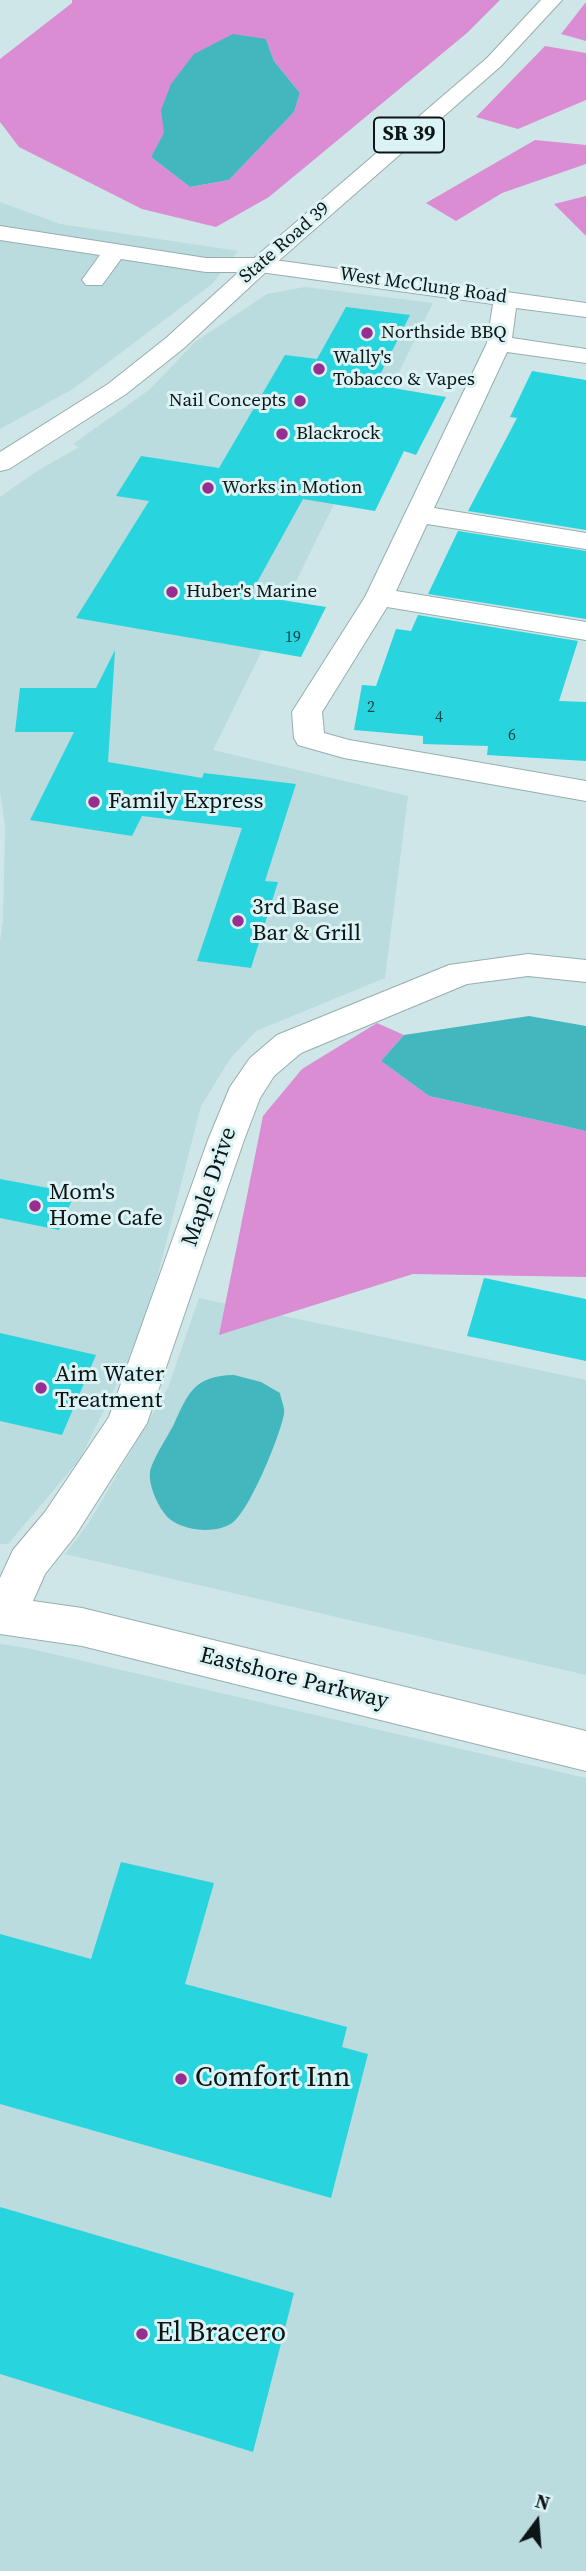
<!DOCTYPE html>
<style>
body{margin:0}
#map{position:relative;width:586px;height:2571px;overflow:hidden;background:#cee6e7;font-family:"Source Serif 4",serif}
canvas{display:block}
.north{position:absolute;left:502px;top:2487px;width:70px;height:70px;-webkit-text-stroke:5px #dbf3f4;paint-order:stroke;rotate:16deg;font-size:19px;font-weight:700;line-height:28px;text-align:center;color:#0d1516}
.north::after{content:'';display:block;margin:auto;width:24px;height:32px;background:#0d1516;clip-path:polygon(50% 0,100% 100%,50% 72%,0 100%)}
</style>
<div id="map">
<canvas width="586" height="2571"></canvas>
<div class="north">N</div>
</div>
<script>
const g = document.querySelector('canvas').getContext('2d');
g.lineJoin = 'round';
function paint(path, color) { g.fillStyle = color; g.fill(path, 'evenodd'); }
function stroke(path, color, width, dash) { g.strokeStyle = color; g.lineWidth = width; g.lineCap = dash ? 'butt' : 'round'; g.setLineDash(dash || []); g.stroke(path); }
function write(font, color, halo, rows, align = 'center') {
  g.font = font + ' "Source Serif 4",serif'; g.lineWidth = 6; g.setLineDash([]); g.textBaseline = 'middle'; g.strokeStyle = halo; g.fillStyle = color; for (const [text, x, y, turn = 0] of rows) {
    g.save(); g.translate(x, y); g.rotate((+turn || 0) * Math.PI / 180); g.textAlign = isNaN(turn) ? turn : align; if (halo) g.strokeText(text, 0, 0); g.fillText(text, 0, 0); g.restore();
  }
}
paint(new Path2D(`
 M 0,202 L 60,224 L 238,251 L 212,284 L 73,389 L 0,429 Z
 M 305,287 L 433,303 L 213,750 L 408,796 L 385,978 L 256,1031 L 230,1059 L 201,1106 L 157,1278 L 136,1345 L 80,1459 L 8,1544 L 0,1544 L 0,941 L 3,920 L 5,827 L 0,791 L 0,497 L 37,471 L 79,447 L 73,444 L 149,390 L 195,342 L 267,294 Z
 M 199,1298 L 586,1380 L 586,1675 L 65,1554 L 88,1524 L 168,1388 Z
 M 0,1644 L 27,1648 L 586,1778 L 586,2571 L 0,2571 Z`), '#badcde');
paint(new Path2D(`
 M 72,0 L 500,0 L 467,33 L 269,197 L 216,227 L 142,209 L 19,147 L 0,122 L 0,59 L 72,3 ZM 266,39 L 274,61 L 300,93 L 294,112 L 229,180 L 190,187 L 151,157 L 165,133 Z
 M 586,2 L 586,41 L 561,34 Z
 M 545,46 L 586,53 L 586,100 L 518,129 L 476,117 Z
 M 535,140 L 586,145 L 586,164 L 502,193 L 456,221 L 426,203 Z
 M 586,196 L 586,236 L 554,204 Z
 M 377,1023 L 404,1035 L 381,1061 L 429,1096 L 586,1131 L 586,1277 L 413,1274 L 219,1335 L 263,1116 L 302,1069 Z`), '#da8dd3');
paint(new Path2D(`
 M 233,34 L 266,39 L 274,61 L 300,93 L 294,112 L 229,180 L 190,187 L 151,157 L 164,133 L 161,110 L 171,84 L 194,54 Z
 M 529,1016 L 586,1026 L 586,1131 L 429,1096 L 381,1061 L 404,1035 Z
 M 234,1375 L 261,1382 L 280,1393 C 281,1400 285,1407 284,1414 C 280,1436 249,1512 232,1523 C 216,1534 186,1531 171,1520 C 160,1512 148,1486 150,1472 C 152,1460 168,1436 174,1424 C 189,1391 195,1376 234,1375 Z`), '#42b7be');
paint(new Path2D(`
 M 346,307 L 410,315 L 375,385 L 446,397 L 416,455 L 404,451 L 375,511 L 303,499 L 250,595 L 326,607 L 301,657 L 76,618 L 149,501 L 116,496 L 141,456 L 219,468 L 285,355 L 317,359 Z
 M 532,371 L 586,380 L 586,530 L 468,511 L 517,418 L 510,417 Z
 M 458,531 L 586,551 L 586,619 L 428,594 Z
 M 418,615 L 578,641 L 559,701 L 586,702 L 586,761 L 487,755 L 488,746 L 423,744 L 423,736 L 354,730 L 362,685 L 376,686 L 396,629 L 411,631 Z
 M 115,650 L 108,762 L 202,778 L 204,773 L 296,784 L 265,881 L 278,882 L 251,968 L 197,961 L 242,828 L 142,816 L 132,836 L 30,820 L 74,732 L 15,732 L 20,688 L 96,688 Z
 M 0,1179 L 75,1193 L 59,1230 L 0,1218 Z
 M 484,1278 L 586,1299 L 586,1361 L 467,1336 Z
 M 0,1333 L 96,1355 L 62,1435 L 0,1421 Z
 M 121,1862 L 214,1883 L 185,1984 L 347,2027 L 342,2047 L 368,2054 L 331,2198 L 0,2104 L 0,1934 L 91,1959 Z
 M 0,2207 L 294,2293 L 253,2452 L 0,2374 Z`), '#28d4dd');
const minor = new Path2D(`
 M 0,226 L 206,258 L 260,258 L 586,303 L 586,317 L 516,308 L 512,338 L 586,349 L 586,363 L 507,352 L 434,508 L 586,533 L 586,549 L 427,524 L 396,591 L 586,622 L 586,640 L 387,607 L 322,712 L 324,733 L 349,740 L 586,781 L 586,801 L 344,758 L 298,745 L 294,738 L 292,712 L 365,597 L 487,343 L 493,304 L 260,272 L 206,272 L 121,259 L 102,285 L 86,285 L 82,280 L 100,255 L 0,240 Z
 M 528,954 L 586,960 L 586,982 L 528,976 L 467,984 L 301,1053 L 274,1076 L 260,1098 L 244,1140 L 147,1423 L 75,1536 L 45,1574 L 33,1601 L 82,1608 L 586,1731 L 586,1771 L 82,1646 L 0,1634 L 0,1578 L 13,1550 L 45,1512 L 109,1417 L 208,1140 L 230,1087 L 250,1058 L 277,1035 L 449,965 Z`);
const major = new Path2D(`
 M 541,0 L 562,0 L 501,66 L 268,270 L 184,348 L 126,394 L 9,469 L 0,471 L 0,452 L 108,384 L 166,338 L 252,260 L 487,58 Z`);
stroke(minor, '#97aeaf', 2);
stroke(major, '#97aeaf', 2);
paint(minor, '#fff');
paint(major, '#fff');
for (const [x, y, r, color] of [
 [367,333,7,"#972e91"],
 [319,369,7,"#972e91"],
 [300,401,7,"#972e91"],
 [282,434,7,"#972e91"],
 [208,488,7,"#972e91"],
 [172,592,7,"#972e91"],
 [94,802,7,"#972e91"],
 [238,921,7,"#972e91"],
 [35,1206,7,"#972e91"],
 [41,1388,7,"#972e91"],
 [181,2079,7,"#972e91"],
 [142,2334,7,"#972e91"]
]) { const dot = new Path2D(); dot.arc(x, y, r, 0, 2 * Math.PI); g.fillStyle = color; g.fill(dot); stroke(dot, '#dbf3f4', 2.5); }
write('16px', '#144548', null, [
 ["19",293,638],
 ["2",371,708],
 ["4",439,718],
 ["6",512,736]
]);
write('19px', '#0d1516', '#dbf3f4', [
 ["State Road 39",285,243,-41],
 ["West McClung Road",423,286,8]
]);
write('19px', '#0d1516', '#dbf3f4', [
 ["Northside BBQ",381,333],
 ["Wally's",333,358],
 ["Tobacco & Vapes",333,380],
 ["Nail Concepts",286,401,"right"],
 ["Blackrock",296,434],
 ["Works in Motion",222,488],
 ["Huber's Marine",186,592]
], 'left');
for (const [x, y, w] of [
 [409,135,70]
]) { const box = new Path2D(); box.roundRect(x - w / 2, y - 17.5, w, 35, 5); g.fillStyle = '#dbf3f4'; g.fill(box); stroke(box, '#0d1516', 2); }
write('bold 21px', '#0d1516', null, [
 ["SR 39",409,135]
]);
write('23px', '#0d1516', '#dbf3f4', [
 ["Family Express",108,802],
 ["3rd Base",252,908],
 ["Bar & Grill",252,934],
 ["Mom's",49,1193],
 ["Home Cafe",49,1219],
 ["Aim Water",55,1375],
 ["Treatment",55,1401]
], 'left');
write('23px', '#0d1516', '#dbf3f4', [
 ["Maple Drive",210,1187,-71],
 ["Eastshore Parkway",294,1679,14]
]);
write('28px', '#0d1516', '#dbf3f4', [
 ["Comfort Inn",195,2079],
 ["El Bracero",156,2334]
], 'left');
</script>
